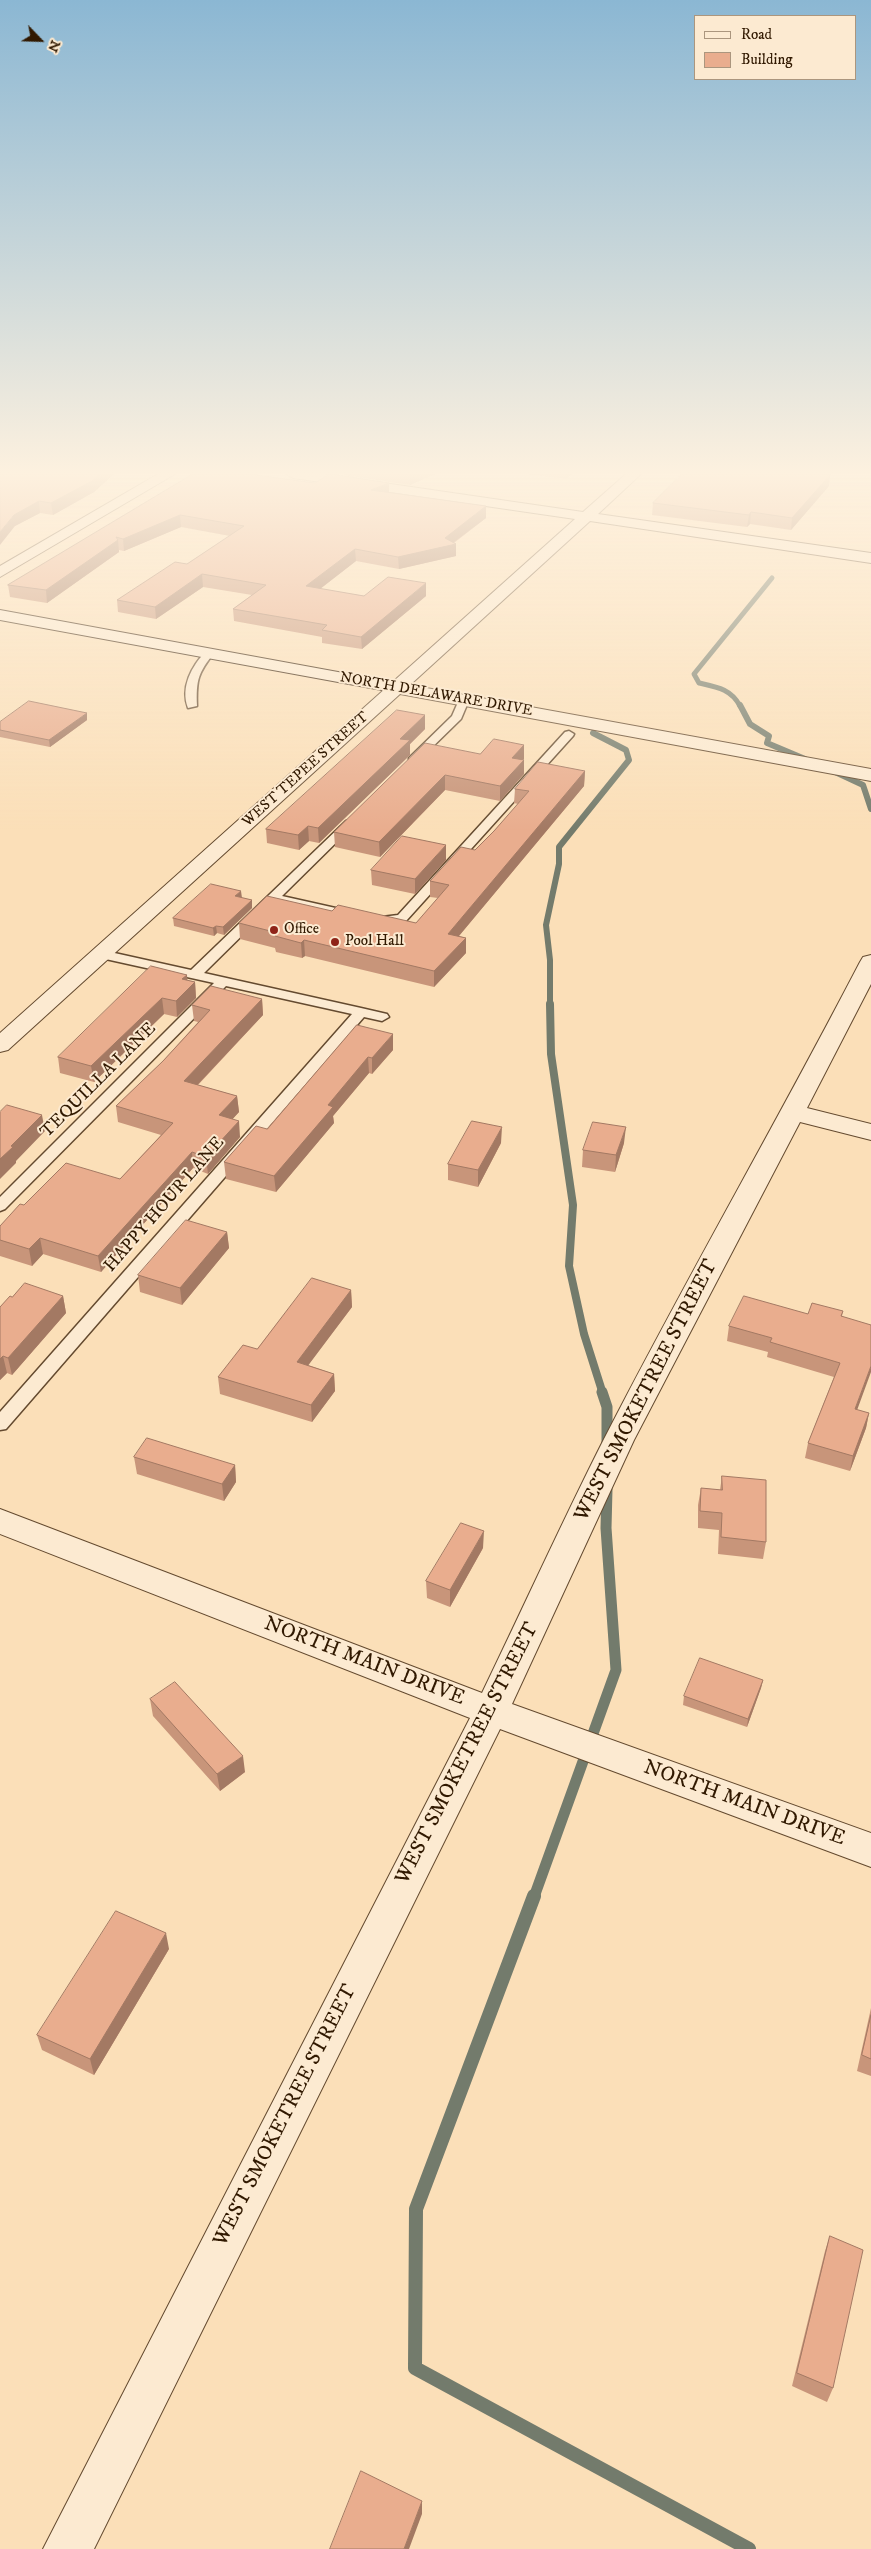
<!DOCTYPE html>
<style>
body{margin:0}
#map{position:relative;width:871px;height:2549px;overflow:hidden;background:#fbdfb8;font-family:"IM FELL DW Pica",serif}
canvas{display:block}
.legend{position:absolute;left:694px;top:15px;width:162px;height:65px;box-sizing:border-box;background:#fcead1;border:1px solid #ab967e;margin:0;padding:6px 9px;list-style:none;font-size:15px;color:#311901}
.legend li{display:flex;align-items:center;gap:10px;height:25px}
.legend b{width:25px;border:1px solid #ab967e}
.north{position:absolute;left:15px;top:15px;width:50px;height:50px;-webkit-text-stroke:4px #fcead1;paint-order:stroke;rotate:114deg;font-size:14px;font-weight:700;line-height:20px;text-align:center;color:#311901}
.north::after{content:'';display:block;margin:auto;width:18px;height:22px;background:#311901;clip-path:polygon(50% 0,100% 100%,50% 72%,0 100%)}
</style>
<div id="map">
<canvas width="871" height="2549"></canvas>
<ul class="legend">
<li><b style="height:6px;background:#fcead1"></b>Road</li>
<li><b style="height:14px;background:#e9ad8e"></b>Building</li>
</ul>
<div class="north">N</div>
</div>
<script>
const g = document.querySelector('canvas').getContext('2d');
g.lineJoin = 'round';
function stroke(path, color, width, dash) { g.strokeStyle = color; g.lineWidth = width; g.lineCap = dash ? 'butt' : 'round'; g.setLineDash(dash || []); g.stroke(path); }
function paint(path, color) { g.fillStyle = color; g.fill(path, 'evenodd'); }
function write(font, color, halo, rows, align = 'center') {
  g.font = font + ' "IM FELL DW Pica",serif'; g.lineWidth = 4; g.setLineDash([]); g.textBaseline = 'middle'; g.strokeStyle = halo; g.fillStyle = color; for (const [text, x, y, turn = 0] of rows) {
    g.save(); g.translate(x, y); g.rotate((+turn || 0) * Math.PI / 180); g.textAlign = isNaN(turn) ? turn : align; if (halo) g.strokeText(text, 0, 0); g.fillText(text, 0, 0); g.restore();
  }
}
stroke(new Path2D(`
 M 740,706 C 731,689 717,687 699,683 L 694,674 L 772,578`), '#737b6c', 5);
stroke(new Path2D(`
 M 740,705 L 750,724 L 769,736 L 767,743 L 805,759
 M 833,771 L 863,785 L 871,809
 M 550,1005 L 550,960 L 546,925 L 559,864 L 559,847 L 629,760 L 626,750 L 593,733`), '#737b6c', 6);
stroke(new Path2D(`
 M 550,1004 L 551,1054 L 573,1205 L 569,1266 L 584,1334 L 603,1394`), '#737b6c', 8);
stroke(new Path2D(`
 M 602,1392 L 607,1407 L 607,1444
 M 534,1897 L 616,1670 L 606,1528 L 607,1489`), '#737b6c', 11);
stroke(new Path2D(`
 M 534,1896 L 416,2209 L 415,2368 L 749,2549`), '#737b6c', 14);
const lane = new Path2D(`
 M 206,651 L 214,653 C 198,673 196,680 197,706 L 188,708 C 180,687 192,666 206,651 Z
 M 464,697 L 469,700 L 461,719 L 417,762 L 409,762 L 409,758 L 452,716 L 459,700 Z
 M 569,731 L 574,734 L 573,736 L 406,921 L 389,926 L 374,924 L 372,921 L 374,918 L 398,915 L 565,732 Z
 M 350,820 L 356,823 L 354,825 L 282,896 L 358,913 L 360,916 L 358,919 L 354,920 L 276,902 L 204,973 L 361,1008 L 387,1014 L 389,1017 L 382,1021 L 364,1017 L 6,1429 L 0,1430 L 0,1412 L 352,1014 L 226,986 L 5,1209 L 0,1211 L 0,1197 L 214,983 L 101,958 L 95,954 L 101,950 L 191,970 L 346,821 Z`);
const street = new Path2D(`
 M 158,474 L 175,474 L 0,577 L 0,566 Z
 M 286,474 L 322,474 L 583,512 L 626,474 L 641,474 L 598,514 L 871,553 L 871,563 L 590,521 L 410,685 L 871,769 L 871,781 L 400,694 L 8,1050 L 0,1052 L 0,1033 L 575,519 L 293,478 Z
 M 871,955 L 871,984 L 807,1108 L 871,1124 L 871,1140 L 800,1122 L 634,1440 L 512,1704 L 871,1833 L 871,1867 L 500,1729 L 94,2549 L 43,2549 L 470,1718 L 0,1534 L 0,1509 L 482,1693 C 523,1608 562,1522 604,1439 C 687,1277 777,1122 860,962 L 863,957 Z`);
const secondary = new Path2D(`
 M 0,610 L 398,683 L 404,684 L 407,688 L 404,692 L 398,693 L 0,620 Z`);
stroke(lane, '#644a2f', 3);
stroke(street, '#644a2f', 2);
stroke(secondary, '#311901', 2);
paint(lane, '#fcead1');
paint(street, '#fcead1');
paint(secondary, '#fcead1');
paint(new Path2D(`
 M 0,474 L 114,474 L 94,492 L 53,515 L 40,513 L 15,526 Z
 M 193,474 L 389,493 L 486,518 L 454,543 L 456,544 L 456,556 L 399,569 L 356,561 L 320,589 L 364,596 L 426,596 L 362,649 L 322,643 L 322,637 L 234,621 L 233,609 L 252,595 L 203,587 L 156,619 L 118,612 L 117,600 L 187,564 L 230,536 L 181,527 L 124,551 L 119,550 L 119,552 L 47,603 L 10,597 L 8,585 Z
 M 344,474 L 435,474 L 410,485 L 344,475 Z
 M 528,474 L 572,474 L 566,479 Z
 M 830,475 L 829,486 L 791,530 L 750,524 L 747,527 L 652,515 L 653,503 Z
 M 425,715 L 425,729 L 410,744 L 410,755 L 319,843 L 309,841 L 299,850 L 267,843 L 266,829 Z
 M 87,720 L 50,747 L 0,737 L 0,722 Z
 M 524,745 L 523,760 L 524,774 L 500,801 L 445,790 L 380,857 L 335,847 L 334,832 L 480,754 Z
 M 585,771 L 584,786 L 459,936 L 466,938 L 466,953 L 434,987 L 305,956 L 302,958 L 276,952 L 275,948 L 240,939 L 239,923 L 332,911 L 416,923 L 438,898 L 430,897 L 430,881 L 475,850 L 494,831 L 518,804 L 514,803 L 515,789 Z
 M 446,860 L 415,894 L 372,885 L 371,870 Z
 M 242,898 L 252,900 L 252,908 L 224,935 L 217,933 L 214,936 L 174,926 L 173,918 Z
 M 187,975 L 187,980 L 195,982 L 196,998 L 177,1017 L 164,1014 L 94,1082 L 60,1073 L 58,1057 Z
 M 262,999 L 263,1015 L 198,1085 L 237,1096 L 239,1112 L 232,1119 L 240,1137 L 208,1174 L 193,1168 L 101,1272 L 43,1254 L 32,1266 L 0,1256 L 0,1226 L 24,1205 L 120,1179 L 161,1135 L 118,1122 L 116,1106 L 163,1061 L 198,1022 L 194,1021 L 192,1005 Z
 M 357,1025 L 393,1050 L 372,1074 L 369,1073 L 333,1116 L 334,1123 L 276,1192 L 226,1179 L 224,1162 L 267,1129 Z
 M 501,1143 L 478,1187 L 448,1180 L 448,1164 Z
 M 624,1143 L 615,1172 L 582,1167 L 583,1150 Z
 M 227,1232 L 229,1248 L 182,1305 L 140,1292 L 138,1275 Z
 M 351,1290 L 352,1307 L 308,1365 L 334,1374 L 335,1391 L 312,1422 L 220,1394 L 218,1377 L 257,1349 Z
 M 63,1296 L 66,1313 L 12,1375 L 7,1373 L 0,1380 L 0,1307 L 12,1297 Z
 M 843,1311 L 842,1316 L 857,1410 L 869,1413 L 866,1428 L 850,1471 L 805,1458 L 808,1443 L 834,1377 L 767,1357 L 768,1352 L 727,1341 L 729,1326 L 808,1314 Z
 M 134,1457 L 235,1465 L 236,1482 L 224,1501 L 137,1474 Z
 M 722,1476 L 766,1542 L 763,1559 L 718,1554 L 719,1530 L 698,1528 L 698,1505 L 701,1488 L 720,1490 Z
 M 483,1548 L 450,1607 L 427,1598 L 426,1581 Z
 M 763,1680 L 761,1688 L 747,1727 L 683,1705 L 684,1696 Z
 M 150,1699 L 245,1772 L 220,1791 L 153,1716 Z
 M 169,1949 L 94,2075 L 42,2050 L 37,2035 Z
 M 871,2008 L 871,2076 L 857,2071 Z
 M 830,2236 L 833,2388 L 827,2402 L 792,2386 L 825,2251 Z`), '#c8957a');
paint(new Path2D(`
 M 100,474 L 114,474 L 94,492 L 53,515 L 51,503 Z
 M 410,474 L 435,474 L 410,485 Z
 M 566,474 L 572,474 L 566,479 Z
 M 822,474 L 831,474 L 830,475 L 829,486 L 791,530 L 792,518 Z
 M 389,483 L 389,494 L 371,490 Z
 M 39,501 L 40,513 L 15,526 L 0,545 L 0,532 L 14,515 Z
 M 486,506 L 486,518 L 450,545 L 456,544 L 456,556 L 399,569 L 398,557 L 445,538 Z
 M 751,512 L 750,524 L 747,527 L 749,515 Z
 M 180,515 L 181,527 L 124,551 L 123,539 Z
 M 118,540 L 119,552 L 47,603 L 46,590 Z
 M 355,549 L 356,561 L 307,599 L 306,586 Z
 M 202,574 L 203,587 L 156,619 L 155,607 Z
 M 426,583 L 426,596 L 362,649 L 361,637 Z
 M 87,713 L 87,720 L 50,747 L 49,740 Z
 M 425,715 L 425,729 L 410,744 L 410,755 L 319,843 L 318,828 L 400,739 Z
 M 524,745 L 524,759 L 512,772 L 512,758 Z
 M 524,760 L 524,774 L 500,801 L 500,786 Z
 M 585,771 L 584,786 L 448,949 L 448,934 Z
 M 445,775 L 445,790 L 380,857 L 379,842 Z
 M 308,826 L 309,841 L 299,850 L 298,835 Z
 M 446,845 L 446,860 L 415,894 L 415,879 Z
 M 241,891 L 242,898 L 235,896 Z
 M 252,900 L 252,908 L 224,935 L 223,927 Z
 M 216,926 L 217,933 L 214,936 L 213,928 Z
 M 466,938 L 466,953 L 434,987 L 434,971 Z
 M 304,940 L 305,956 L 302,958 L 301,943 Z
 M 187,975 L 188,989 L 195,982 L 196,998 L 177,1017 L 176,1001 L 182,979 Z
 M 162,998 L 164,1014 L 94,1082 L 91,1066 Z
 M 262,999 L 263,1015 L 186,1097 L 184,1081 Z
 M 393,1034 L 393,1050 L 372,1074 L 372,1058 Z
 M 368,1057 L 369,1073 L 333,1116 L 334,1123 L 276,1192 L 274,1176 L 328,1105 Z
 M 237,1096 L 239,1112 L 221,1132 L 219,1115 Z
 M 42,1115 L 45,1131 L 16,1161 L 16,1163 L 0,1179 L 0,1159 L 11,1146 Z
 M 239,1121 L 240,1137 L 208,1174 L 206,1157 Z
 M 502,1127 L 501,1143 L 478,1187 L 478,1170 Z
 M 626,1127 L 624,1143 L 615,1172 L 616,1155 Z
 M 192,1152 L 193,1168 L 101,1272 L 98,1256 Z
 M 227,1232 L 229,1248 L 182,1305 L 180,1288 Z
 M 40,1238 L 43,1254 L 32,1266 L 29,1249 Z
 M 351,1290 L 352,1307 L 298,1379 L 297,1362 Z
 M 63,1296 L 66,1313 L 12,1375 L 8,1358 Z
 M 3,1356 L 7,1373 L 0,1380 L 0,1359 Z
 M 871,1366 L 871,1372 L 852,1424 L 855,1409 Z
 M 334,1374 L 335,1391 L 312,1422 L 311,1405 Z
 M 869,1413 L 866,1428 L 850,1471 L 853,1456 Z
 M 235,1465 L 236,1482 L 224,1501 L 222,1484 Z
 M 484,1531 L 483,1548 L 450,1607 L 450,1590 Z
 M 763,1680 L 761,1688 L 747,1727 L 748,1719 Z
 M 243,1756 L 245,1772 L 220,1791 L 217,1774 Z
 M 166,1933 L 169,1949 L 94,2075 L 90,2059 Z
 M 422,2501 L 422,2514 L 409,2549 L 404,2549 Z`), '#a37963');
const building = new Path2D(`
 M 0,474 L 100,474 L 92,481 L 51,503 L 39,501 L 14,515 L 0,532 Z
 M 193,474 L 248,474 L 315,483 L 329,474 L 330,474 L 389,483 L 371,490 L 486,506 L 445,538 L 456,544 L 398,557 L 355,549 L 306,586 L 364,596 L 388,577 L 426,583 L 361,637 L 322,630 L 327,625 L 233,609 L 266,585 L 202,574 L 155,607 L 117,600 L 175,562 L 187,564 L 244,526 L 180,515 L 123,539 L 116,537 L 118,540 L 46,590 L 8,585 Z
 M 682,474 L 824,474 L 830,475 L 792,518 L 751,512 L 749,515 L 653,503 Z
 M 29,701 L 87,713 L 49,740 L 0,730 L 0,722 Z
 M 397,710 L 425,715 L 400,739 L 410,740 L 318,828 L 308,826 L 298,835 L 266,829 Z
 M 494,739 L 524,745 L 512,758 L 524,760 L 500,786 L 445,775 L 379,842 L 334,832 L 425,743 L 480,754 Z
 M 538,762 L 585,771 L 448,934 L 466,938 L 434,971 L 304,940 L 301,943 L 275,936 L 278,933 L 239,923 L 267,896 L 332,911 L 338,905 L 416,923 L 449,885 L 430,881 L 461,847 L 475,850 L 494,831 L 529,791 L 515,789 Z
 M 402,836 L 446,845 L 415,879 L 371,870 Z
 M 211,884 L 241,891 L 235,896 L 252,900 L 223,927 L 216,926 L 213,928 L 173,918 Z
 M 151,966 L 187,975 L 182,979 L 195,982 L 176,1001 L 162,998 L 91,1066 L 58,1057 Z
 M 211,986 L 262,999 L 184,1081 L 237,1096 L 219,1115 L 239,1121 L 206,1157 L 192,1152 L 98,1256 L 40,1238 L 29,1249 L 0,1240 L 0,1226 L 20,1204 L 24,1205 L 66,1163 L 120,1179 L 173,1123 L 116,1106 L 163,1061 L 210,1010 L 192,1005 Z
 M 357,1025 L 393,1034 L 372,1058 L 368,1057 L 328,1105 L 333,1107 L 274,1176 L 224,1162 L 256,1126 L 267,1129 Z
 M 7,1105 L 42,1115 L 11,1146 L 13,1147 L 0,1159 L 0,1112 Z
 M 472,1121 L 502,1127 L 478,1170 L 448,1164 Z
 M 593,1122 L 626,1127 L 616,1155 L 583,1150 Z
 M 186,1220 L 227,1232 L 180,1288 L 138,1275 Z
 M 312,1278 L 351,1290 L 297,1362 L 334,1374 L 311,1405 L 218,1377 L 243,1345 L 257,1349 Z
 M 25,1283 L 63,1296 L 8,1358 L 3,1356 L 0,1359 L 0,1307 L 10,1296 L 12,1297 Z
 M 744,1296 L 808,1314 L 812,1303 L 843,1311 L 841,1316 L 871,1325 L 871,1366 L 855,1409 L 869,1413 L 853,1456 L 808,1443 L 840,1363 L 770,1342 L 772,1338 L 729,1326 Z
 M 147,1438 L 235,1465 L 222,1484 L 134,1457 Z
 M 722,1476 L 766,1480 L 766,1542 L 721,1537 L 722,1513 L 700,1511 L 701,1488 L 722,1490 Z
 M 461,1523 L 484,1531 L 450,1590 L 426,1581 Z
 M 700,1658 L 763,1680 L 748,1719 L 684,1696 Z
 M 175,1682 L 243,1756 L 217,1774 L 150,1699 Z
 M 116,1911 L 166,1933 L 90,2059 L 37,2035 Z
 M 871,2015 L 871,2059 L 862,2055 Z
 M 830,2236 L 863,2250 L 833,2388 L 797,2373 Z
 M 361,2471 L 422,2501 L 404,2549 L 330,2549 Z`);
paint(building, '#e9ad8e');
stroke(building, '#a37963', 1);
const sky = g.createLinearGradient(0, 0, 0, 831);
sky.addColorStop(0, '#8bb7d3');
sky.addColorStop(0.57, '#fdf1df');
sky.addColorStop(1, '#fdf1df00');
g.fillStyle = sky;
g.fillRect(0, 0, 871, 831);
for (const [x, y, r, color] of [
 [274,930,5,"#8f2418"],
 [335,942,5,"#8f2418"]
]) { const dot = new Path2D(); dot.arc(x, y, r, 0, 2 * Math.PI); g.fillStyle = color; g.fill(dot); stroke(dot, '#fcead1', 2); }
write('15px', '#311901', '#fcead1', [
 ["NORTH DELAWARE DRIVE",436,695,10],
 ["WEST TEPEE STREET",306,770,-42]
]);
write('15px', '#311901', '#fcead1', [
 ["Office",284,930],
 ["Pool Hall",345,942]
], 'left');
write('18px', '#311901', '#fcead1', [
 ["TEQUILLA LANE",99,1081,-45],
 ["HAPPY HOUR LANE",165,1205,-49]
]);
write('21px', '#311901', '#fcead1', [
 ["WEST SMOKETREE STREET",647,1391,-63],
 ["NORTH MAIN DRIVE",364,1662,21],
 ["WEST SMOKETREE STREET",468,1754,-63],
 ["NORTH MAIN DRIVE",744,1804,20],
 ["WEST SMOKETREE STREET",286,2116,-63]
]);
</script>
